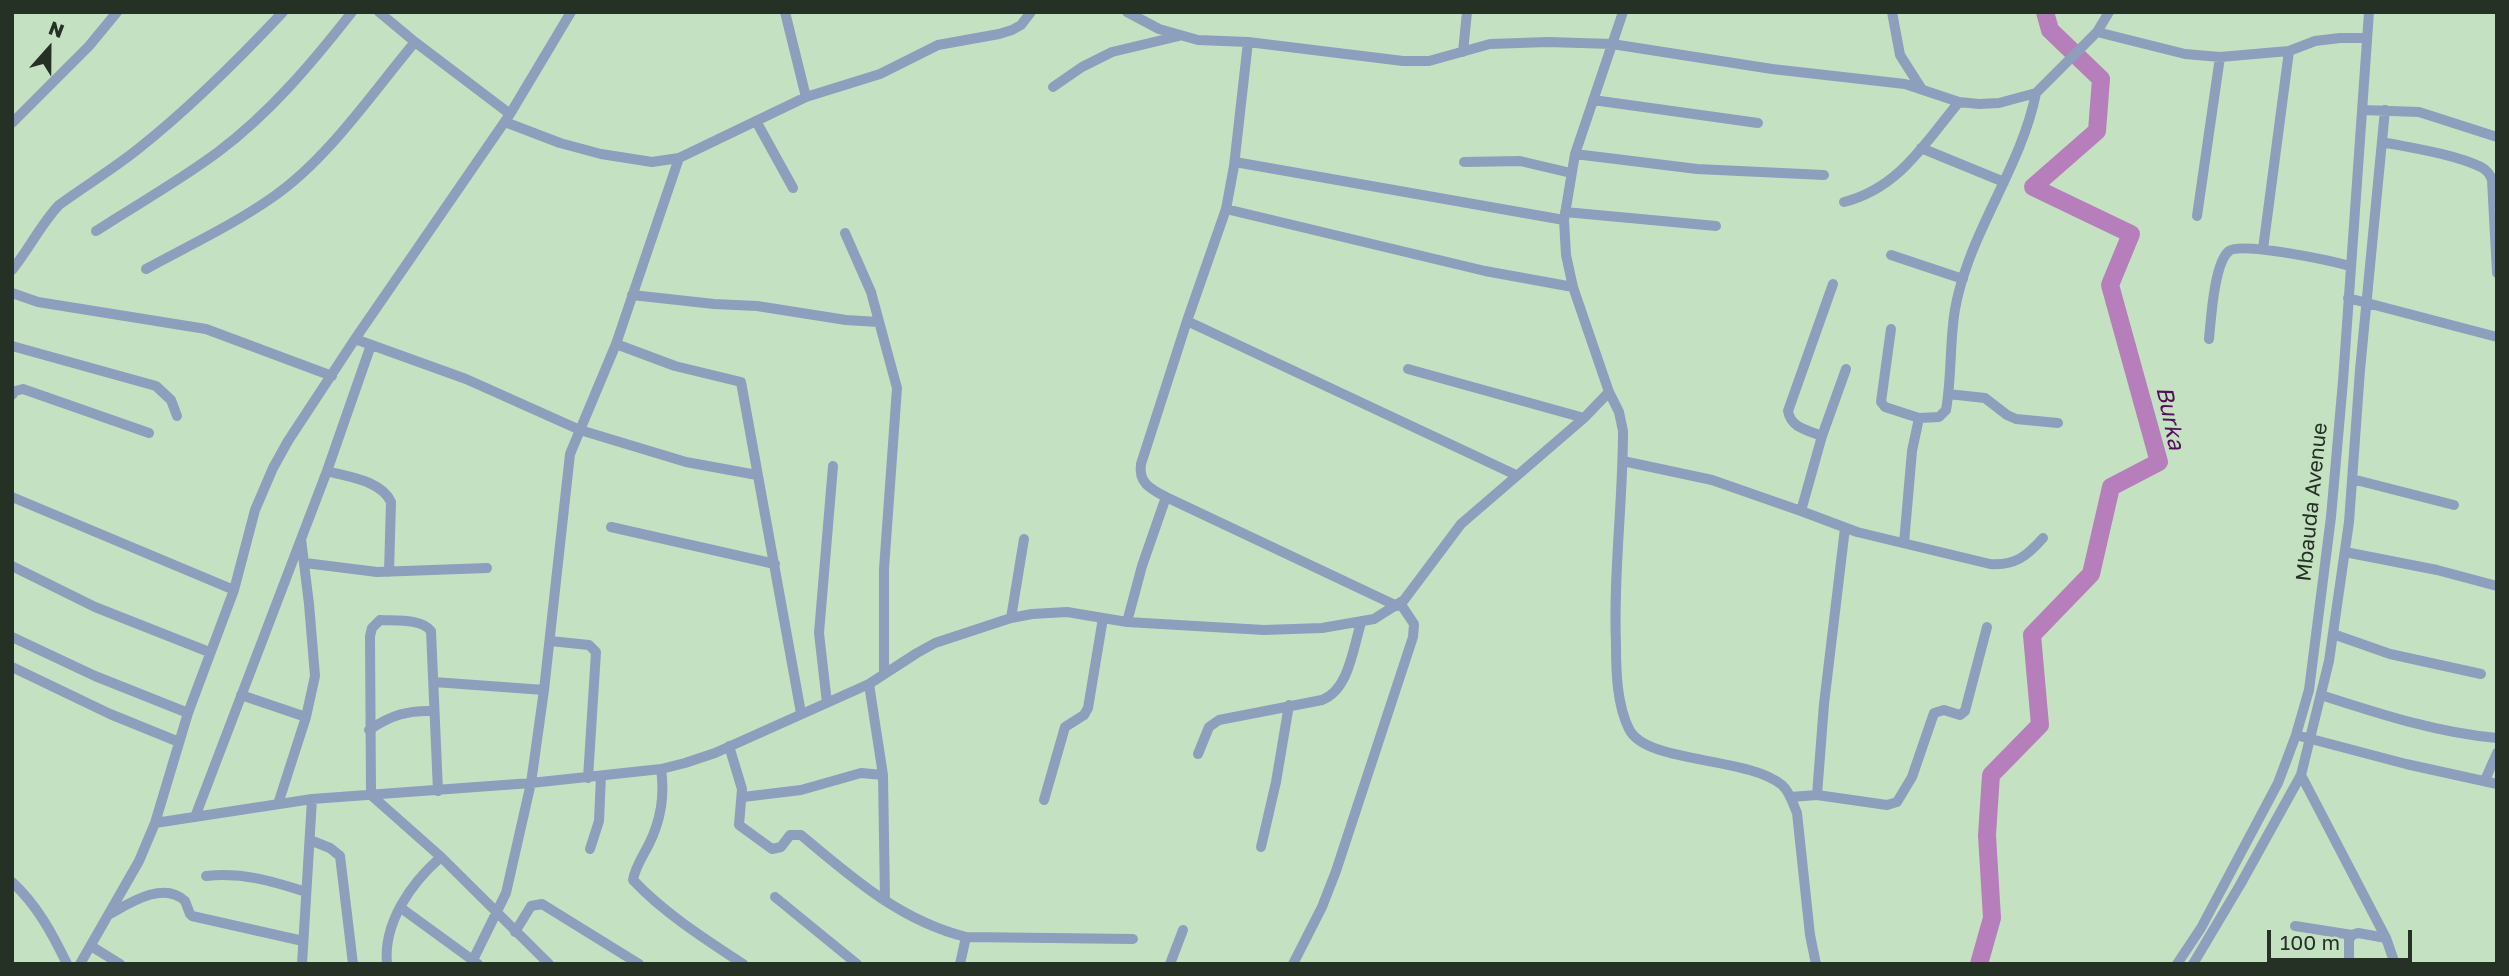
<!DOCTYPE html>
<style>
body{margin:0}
#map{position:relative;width:2509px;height:976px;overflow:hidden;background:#c4e2c2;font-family:"Golos Text",sans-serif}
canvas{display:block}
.frame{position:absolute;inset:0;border:14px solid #253125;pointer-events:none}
.north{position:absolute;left:14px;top:14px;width:70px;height:70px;-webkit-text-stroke:5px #c4e2c2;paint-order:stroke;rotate:21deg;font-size:19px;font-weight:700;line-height:28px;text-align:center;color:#253125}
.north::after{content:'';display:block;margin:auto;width:24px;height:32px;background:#253125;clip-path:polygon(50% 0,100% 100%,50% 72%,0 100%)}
.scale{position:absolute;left:2267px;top:930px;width:145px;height:32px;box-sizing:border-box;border:4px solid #253125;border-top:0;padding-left:9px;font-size:21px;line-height:24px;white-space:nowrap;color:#253125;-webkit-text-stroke:5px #c4e2c2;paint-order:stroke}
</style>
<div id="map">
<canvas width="2509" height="976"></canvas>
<div class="frame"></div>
<div class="north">N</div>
<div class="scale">100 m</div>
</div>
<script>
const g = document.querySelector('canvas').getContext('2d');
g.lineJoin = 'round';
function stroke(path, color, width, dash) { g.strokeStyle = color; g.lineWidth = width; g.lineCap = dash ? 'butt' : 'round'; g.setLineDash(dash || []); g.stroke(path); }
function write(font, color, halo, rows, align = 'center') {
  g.font = font + ' "Golos Text",sans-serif'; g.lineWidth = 7; g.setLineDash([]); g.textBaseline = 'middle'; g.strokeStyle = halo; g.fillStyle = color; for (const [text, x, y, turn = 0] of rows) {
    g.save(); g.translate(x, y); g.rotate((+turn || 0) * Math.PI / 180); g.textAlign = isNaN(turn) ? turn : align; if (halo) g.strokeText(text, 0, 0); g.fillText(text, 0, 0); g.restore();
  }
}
stroke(new Path2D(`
 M 1979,964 L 1992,918 L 1987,835 L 1991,775 L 2040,725 L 2032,635 L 2091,574 L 2111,487 L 2159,462 L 2110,285 L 2131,234 L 2033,187 L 2097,131 L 2101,79 L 2050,30 L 2045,12`), '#b67ebb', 18);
stroke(new Path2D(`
 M 379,12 L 415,42 L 510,114
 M 785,12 L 806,97
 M 1127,12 L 1159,29 L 1198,40 L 1248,42 L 1403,61 L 1429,61 L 1490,44 L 1548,42 L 1612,44 L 1772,69 L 1905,84 L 1959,102 L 1979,104 L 1999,103 L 2036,93 L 2097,32 L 2109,12
 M 1623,12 L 1575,154 L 1564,220 L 1566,255 L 1573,287 L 1609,392 L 1619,412 L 1623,431 C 1623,503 1613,574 1616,645 C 1616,672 1617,705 1629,729 C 1646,764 1747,756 1782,785 C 1790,792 1793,804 1797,813 L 1810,935 L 1816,964
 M 1892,12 L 1900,55 L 1921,88
 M 2097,32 L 2185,54 L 2220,57 L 2289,51 L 2315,41 L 2340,38 L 2367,38
 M 1248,42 L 1234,166 L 1226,209 L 1187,321 L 1141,464 C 1138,483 1151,489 1166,497 L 1397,606
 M 1463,52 L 1467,12
 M 1053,87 L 1082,67 L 1112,52 L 1179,36
 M 1593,100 L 1758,123
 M 2362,110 L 2419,112 L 2497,137
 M 756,121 L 793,188
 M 505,122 L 560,143 L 601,154 L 652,162 L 679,158 L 806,97 L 880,74 L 938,45 L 999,34 L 1012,30 L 1021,25 L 1031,12
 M 12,123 L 89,46 L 117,12
 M 2382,142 C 2412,148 2454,154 2481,167 C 2487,170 2490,174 2492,180 L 2497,273
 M 1921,148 L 2004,182
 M 1575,154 L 1697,169 L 1824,175
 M 1235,162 L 1564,220
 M 1464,162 L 1520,161 L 1571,173
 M 1844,202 C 1899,188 1924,144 1959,102
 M 1226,209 L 1485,271 L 1573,287
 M 1565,212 L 1716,226
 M 2197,216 L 2220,57
 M 96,231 C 136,205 179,181 218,152 C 270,113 312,63 352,12
 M 845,233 L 871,292 L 897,388 L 884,569 L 884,674
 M 2263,249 L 2289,51
 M 1891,255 L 1963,279
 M 146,269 C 188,246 233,225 273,197 C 328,159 372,93 415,42
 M 12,270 C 29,249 41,224 59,205 C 85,186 113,169 138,149 C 191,107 237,61 283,12
 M 1833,284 L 1788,411 C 1791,428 1807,430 1822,436 L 1801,511 L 1857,532 L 1990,564 C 2015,566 2027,556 2043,538
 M 12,293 L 38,302 L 206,329 L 332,376
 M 632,295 L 714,304 L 757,306 L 846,320 L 878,322
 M 2348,298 L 2497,337
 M 1187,321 L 1516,475
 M 1891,329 L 1881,402 L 1885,407 L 1919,418
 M 355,339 L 466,379 L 580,430 L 686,462 L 757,475
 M 2209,339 C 2211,320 2214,263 2229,251 C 2240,241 2332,261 2350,266
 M 616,344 L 675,366 L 741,382 L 801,713
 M 12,346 L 156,386 L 171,400 L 177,416
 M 1408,369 L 1584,418
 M 1948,394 L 1985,398 L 2007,415 L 2016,419 L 2058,423
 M 12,395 L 15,391 L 23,389 L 149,433
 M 1822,436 L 1846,369
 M 1623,461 L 1712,480 L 1801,511
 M 327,471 C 347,477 381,480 391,502 L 389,572
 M 2352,479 L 2454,505
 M 12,497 L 234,590
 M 611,527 L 775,564
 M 1904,543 L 1912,451 L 1919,418 L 1939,417 L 1946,410 C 1951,382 1950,353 1953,325 C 1955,300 1963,275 1972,252 C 1993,199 2025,149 2036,93
 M 2345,552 L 2437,570 L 2497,586
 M 305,563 L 377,572 L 487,568
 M 12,566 L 95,607 L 209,652
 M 1011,618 L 1024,539
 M 1127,622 L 1142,566 L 1166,497
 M 2333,634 L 2390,654 L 2481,674
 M 12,637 L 95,676 L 188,713
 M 550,641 L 589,645 L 596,652 L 588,778
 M 12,667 L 110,714 L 179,742
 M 434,682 L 544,690
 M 869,684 L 883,775 L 885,901
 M 241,695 L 306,717
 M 2321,695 C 2377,713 2437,733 2497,738
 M 827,703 L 819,633 L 833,466
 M 369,730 C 391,715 408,710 434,711
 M 2296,735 L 2406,764 L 2497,784
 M 729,746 L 742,789 L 739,825 L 772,849 L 781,847 L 790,835 L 801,835 C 852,878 901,921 966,937 L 1133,939
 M 1198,754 L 1209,727 L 1219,720 L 1322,700 C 1349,690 1353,648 1361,623
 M 661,769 C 665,796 661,820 649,844 C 643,856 635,867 633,880 C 664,913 705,939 743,964
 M 2301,775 L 2386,938 L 2395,964
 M 2485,780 L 2497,753
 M 438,791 L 431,631 C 421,618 395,621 380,620 L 372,628 L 370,636 L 371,795 L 441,857 L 549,964
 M 1817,795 L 1824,704 L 1845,528
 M 743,797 L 801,790 L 861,773 L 883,775
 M 1790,797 L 1817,795 L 1887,805 L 1897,802 L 1912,777 L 1934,713 L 1944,710 L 1960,715 L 1965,711 L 1987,627
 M 1044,800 L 1065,727 L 1084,715 L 1088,708 L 1103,618
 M 278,804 L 306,717 L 315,676 L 309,604 L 301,539
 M 195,817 L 327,471 L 371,345
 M 155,823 L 312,799 L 531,783 L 661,769 L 685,763 L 715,753 L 869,684 L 917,653 L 935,643 L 1011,618 L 1032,614 L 1067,612 L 1127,622 L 1264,630 L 1322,628 L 1374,619 L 1404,600 L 1461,524 L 1584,418 L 1609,392
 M 310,840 L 330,848 L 340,856 L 353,964
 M 1261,847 L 1276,782 L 1289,705
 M 590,849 L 599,821 L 601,776
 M 206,876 C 242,872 272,881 306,892
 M 12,882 C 37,905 52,933 67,964
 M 775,897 L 857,964
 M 401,908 L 478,964
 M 110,914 C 131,902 164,881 185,901 L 190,914 L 192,916 L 303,941
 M 2295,926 L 2352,935
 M 515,932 L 531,906 L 542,904 L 639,964
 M 91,946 L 120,964
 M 80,964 L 139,861 L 155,823 L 188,713 L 234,590 L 255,510 L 273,468 L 288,441 L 355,339 L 510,114 L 571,12
 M 302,964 L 312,799
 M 387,964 C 383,923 411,883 441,857
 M 471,964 L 506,893 L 531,783 L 544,690 L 570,454 L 616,344 L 679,158
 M 960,964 L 966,937
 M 1170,964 L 1183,930
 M 1293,964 L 1322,907 L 1336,871 L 1413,637 L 1414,624 L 1400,603
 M 2177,964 L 2201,928 L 2278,783 L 2296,735 L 2309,690 L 2331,517 L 2343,381 L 2369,12
 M 2193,964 L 2240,885 L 2301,775 L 2329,661 L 2349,522 L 2360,370 L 2385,110
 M 2349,964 L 2349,940 L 2352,935 L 2358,933 L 2386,938`), '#8e9ebd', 10);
write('21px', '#253125', '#c4e2c2', [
 ["Mbauda Avenue",2312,502,-84]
]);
write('italic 23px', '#540e5c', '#c4e2c2', [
 ["Burka",2170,418,78]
]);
</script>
